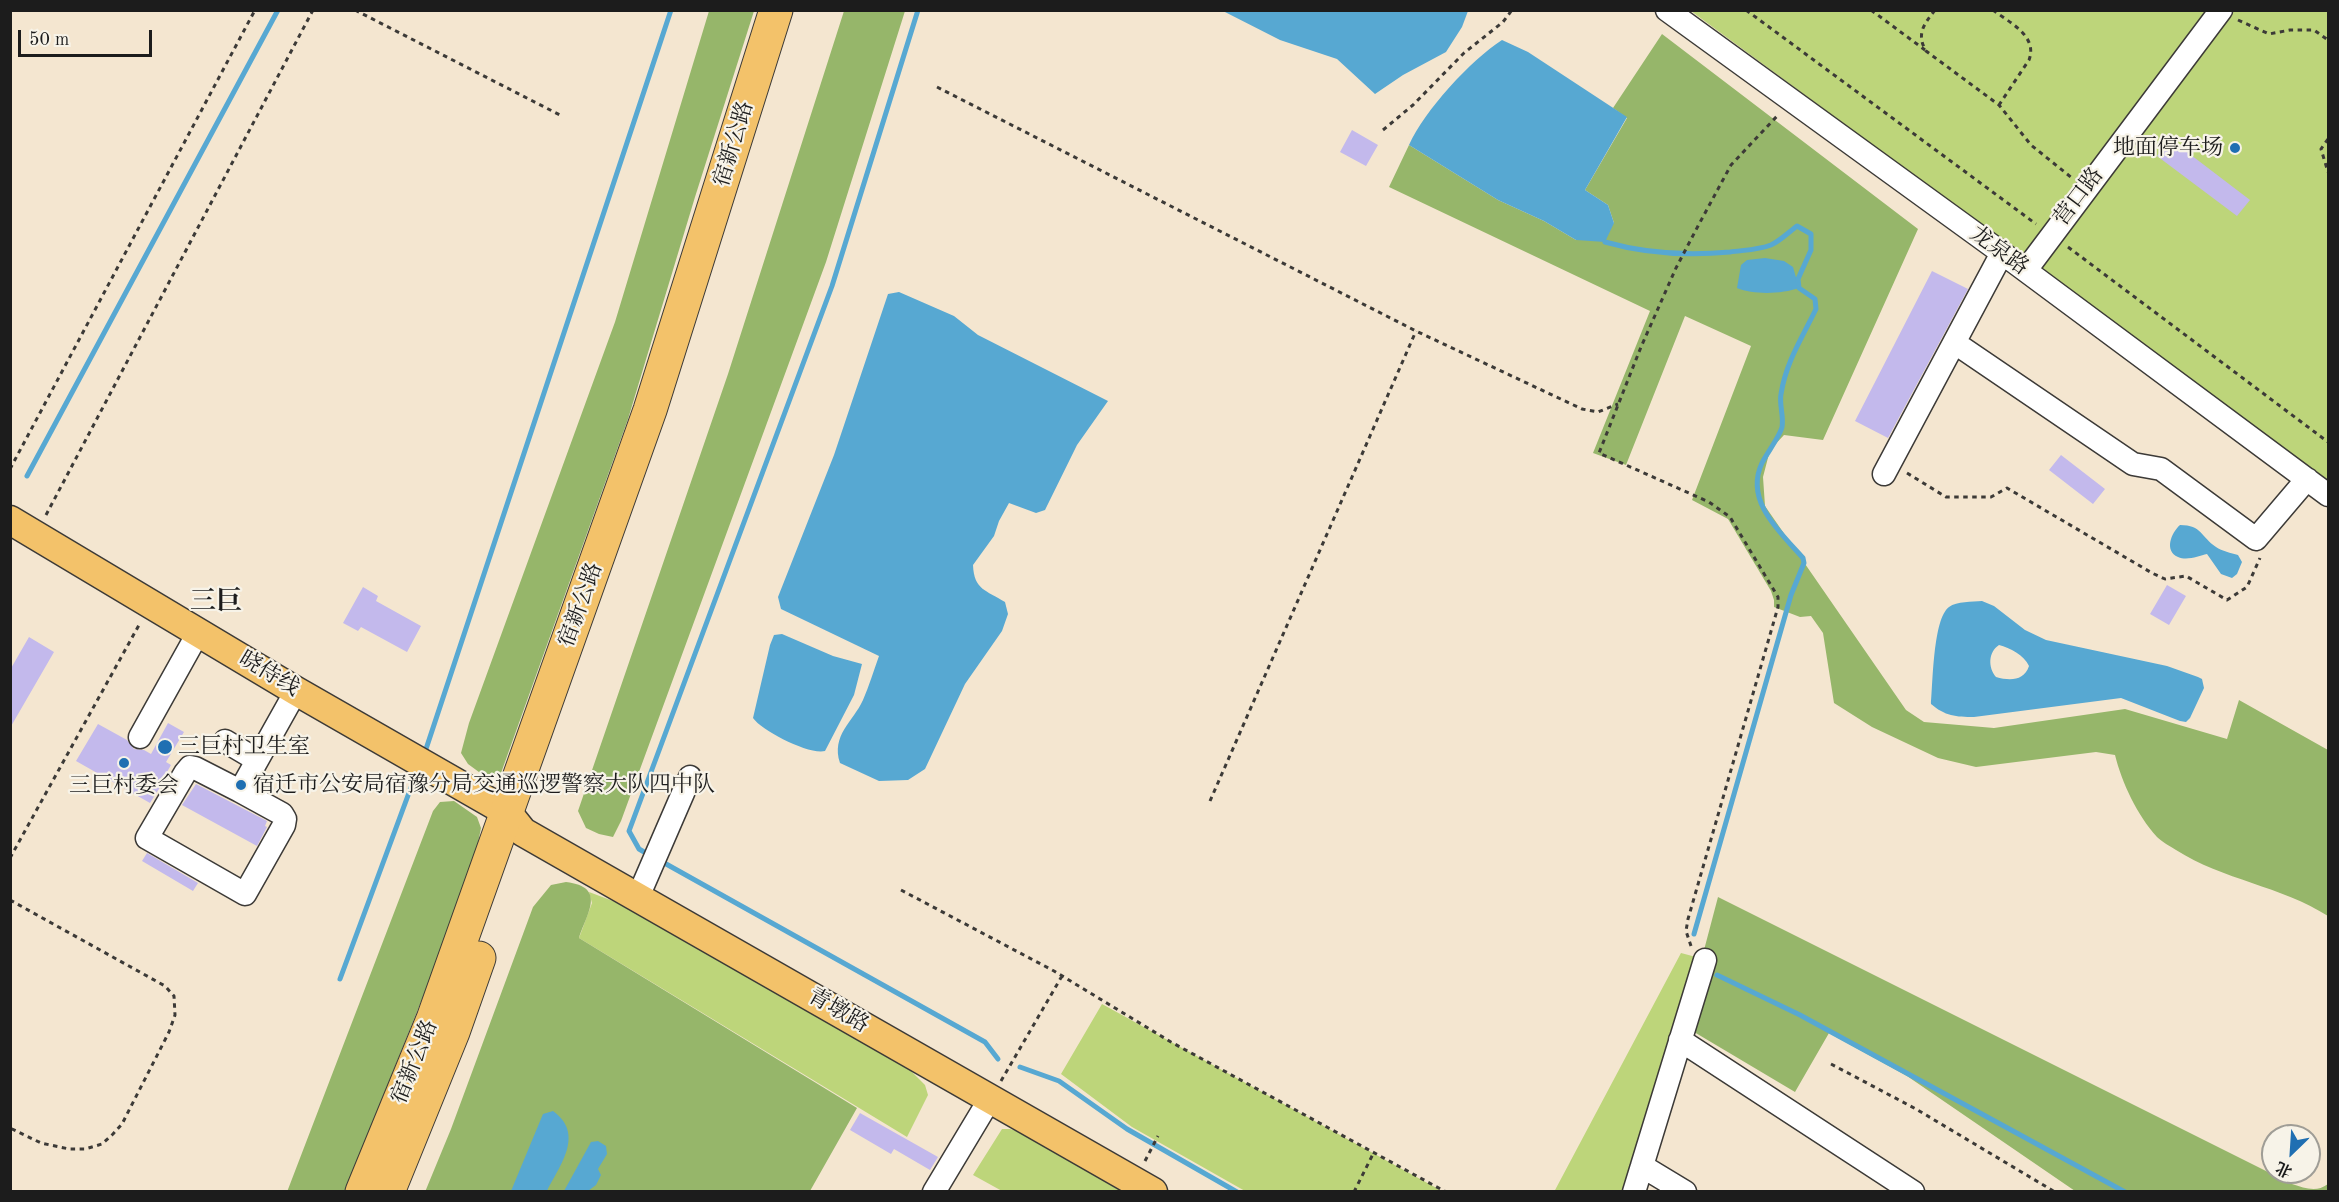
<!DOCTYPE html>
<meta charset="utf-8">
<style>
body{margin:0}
#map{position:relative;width:2339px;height:1202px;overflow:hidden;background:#f4e6d0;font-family:"Old Standard TT","Noto Serif SC",serif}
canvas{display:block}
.frame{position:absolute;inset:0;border:12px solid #1c1c1c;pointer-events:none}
.north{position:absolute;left:2261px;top:1124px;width:60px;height:60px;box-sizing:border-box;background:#f7f3e8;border:2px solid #9f9d96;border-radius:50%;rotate:205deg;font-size:16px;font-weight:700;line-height:24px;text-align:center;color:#1c1c1c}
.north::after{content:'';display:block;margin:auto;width:21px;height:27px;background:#1f6fb2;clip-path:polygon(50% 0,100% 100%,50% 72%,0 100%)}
.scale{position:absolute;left:18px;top:30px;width:134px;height:27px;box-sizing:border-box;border:3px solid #1c1c1c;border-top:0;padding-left:8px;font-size:18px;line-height:21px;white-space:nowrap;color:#1c1c1c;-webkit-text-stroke:4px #f7f3e8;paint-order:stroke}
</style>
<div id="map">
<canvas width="2339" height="1202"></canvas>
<div class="frame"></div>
<div class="north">北</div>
<div class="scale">50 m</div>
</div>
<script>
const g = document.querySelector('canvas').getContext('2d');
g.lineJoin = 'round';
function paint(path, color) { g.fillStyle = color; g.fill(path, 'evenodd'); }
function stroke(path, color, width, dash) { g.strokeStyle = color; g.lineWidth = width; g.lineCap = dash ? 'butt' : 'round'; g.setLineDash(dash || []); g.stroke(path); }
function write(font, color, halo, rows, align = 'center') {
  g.font = font + ' "Old Standard TT","Noto Serif SC",serif'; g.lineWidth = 4.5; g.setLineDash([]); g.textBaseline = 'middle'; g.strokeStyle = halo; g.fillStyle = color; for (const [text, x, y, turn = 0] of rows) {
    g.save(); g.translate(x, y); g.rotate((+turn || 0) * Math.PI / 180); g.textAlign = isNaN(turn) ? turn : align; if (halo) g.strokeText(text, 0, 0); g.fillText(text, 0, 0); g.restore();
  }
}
paint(new Path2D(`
 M 1691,11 L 2328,11 L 2328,481 Z
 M 589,892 L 621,904 L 907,1067 L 925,1085 L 928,1095 L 907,1137 L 579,938 L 592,903 Z
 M 1681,953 L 1696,957 L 1625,1191 L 1554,1192 Z
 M 1102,1004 L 1442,1191 L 1245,1191 L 1132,1127 L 1061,1074 Z
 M 1002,1129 L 1010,1129 L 1023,1133 L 1121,1191 L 1002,1191 L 973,1175 Z`), '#bdd57a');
paint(new Path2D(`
 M 709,11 L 754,11 L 695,197 L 628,419 L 501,773 L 483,775 L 468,764 L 461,753 L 469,723 L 615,322 Z
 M 844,11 L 905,11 L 826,262 L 621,821 L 613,837 L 599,834 L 586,828 L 578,811 L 728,374 Z
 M 1662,34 L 1918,229 L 1823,440 L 1784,435 L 1770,450 L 1763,477 L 1765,506 L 1906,710 L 1924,722 L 1994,728 L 2125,709 L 2227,739 L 2239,700 L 2328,750 L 2328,916 C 2281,886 2223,880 2176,850 C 2170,846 2162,842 2157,837 C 2137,815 2122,783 2115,755 L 2096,752 L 1976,767 L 1938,758 L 1872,727 L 1834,703 L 1823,633 L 1811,616 L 1800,617 L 1774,607 L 1774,600 L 1771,591 L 1728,519 L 1692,500 L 1751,346 L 1685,316 L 1626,465 L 1593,453 L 1650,311 L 1389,187 L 1409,145 L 1498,200 L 1544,221 L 1576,240 L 1614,223 L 1608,205 L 1585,190 L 1627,118 L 1613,108 Z
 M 454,801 L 477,817 L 481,828 L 471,877 L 345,1191 L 287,1192 L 433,811 L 440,802 Z
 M 566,882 C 607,887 587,913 579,938 L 857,1108 L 810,1191 L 425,1192 L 451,1129 L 533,907 L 551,885 Z
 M 1718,897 L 2292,1184 C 2305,1188 2316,1193 2328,1184 L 2328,1191 L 2075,1191 L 1907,1076 L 1829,1033 L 1795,1092 L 1684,1026 Z`), '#96b66a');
paint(new Path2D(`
 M 1223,11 L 1468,11 L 1462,27 L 1446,52 L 1403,75 L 1375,94 L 1337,59 L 1280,40 Z
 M 1502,40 L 1528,52 L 1627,117 L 1585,190 L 1608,205 L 1614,223 L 1605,242 L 1576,240 L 1544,221 L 1498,200 L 1409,145 C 1425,110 1470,61 1502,40 Z
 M 1765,258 L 1784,261 L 1793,267 L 1799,288 C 1782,294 1754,295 1737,288 L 1741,265 L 1747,260 Z
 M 899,292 L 954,316 L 978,335 L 1108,401 L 1077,445 L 1045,510 L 1036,513 L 1009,503 L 999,521 L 994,536 L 973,565 C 974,590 986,590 1005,602 L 1008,614 L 1002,631 L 965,684 L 925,769 L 908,780 L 879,781 L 840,763 C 831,735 853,722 863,700 C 869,686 874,670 879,656 L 781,609 L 778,597 L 834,455 L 888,294 Z
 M 2180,525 C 2202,525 2201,537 2216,547 C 2222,551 2231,553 2238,555 L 2242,562 L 2237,574 L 2232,578 L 2221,574 L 2207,554 C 2199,556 2187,561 2178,557 C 2164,551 2171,533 2180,525 Z
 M 1982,601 L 1994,606 L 2025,630 L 2046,640 L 2167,666 L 2198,677 L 2202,679 L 2204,688 L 2190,718 L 2186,722 L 2180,721 L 2121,698 L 1974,717 C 1956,717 1945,716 1931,704 C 1933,683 1933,619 1949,607 C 1957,601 1972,602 1982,601 ZM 1999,645 C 2010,648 2024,655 2029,666 C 2024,681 2010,681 1996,677 C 1988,668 1988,652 1999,645 Z
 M 782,634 L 833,656 L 862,664 L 854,695 L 825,751 C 809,755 762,731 753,718 L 770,645 L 774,635 Z
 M 553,1111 C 585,1134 560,1165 547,1191 L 511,1191 L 543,1114 Z
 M 598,1141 L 606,1146 L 607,1154 L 598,1169 L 601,1175 L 596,1185 L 588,1191 L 564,1191 L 591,1142 Z`), '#57a8d2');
stroke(new Path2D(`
 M 1605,242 C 1647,254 1687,256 1730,252 C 1744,250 1758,250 1771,245 C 1780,241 1789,232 1797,226 L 1811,234 L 1811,250 L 1798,279 L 1799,288 L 1815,299 L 1816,309 C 1802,338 1786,362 1781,394 C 1779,405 1784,416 1782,427 C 1780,436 1767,453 1762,463 C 1744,501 1780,532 1803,558 L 1804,563 L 1791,595 L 1694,934
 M 27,476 L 278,10
 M 425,752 L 671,10
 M 651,856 L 639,849 L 629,831 L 832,286 L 918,10
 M 659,860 L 985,1042 L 998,1059
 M 1717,975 L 1800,1015 L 2125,1192
 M 340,979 L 413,782
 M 1020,1067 L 1059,1081 L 1127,1129 L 1237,1192`), '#57a8d2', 5);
paint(new Path2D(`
 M 1352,130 L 1378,145 L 1366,166 L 1340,152 Z
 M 2170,139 L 2250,200 L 2237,216 L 2157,156 Z
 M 1932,271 L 1968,289 L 1888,438 L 1855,421 Z
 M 2061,455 L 2105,489 L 2093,504 L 2049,470 Z
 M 2167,585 L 2186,596 L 2169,625 L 2150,614 Z
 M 363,587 L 378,596 L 376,601 L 421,626 L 407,652 L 361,627 L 358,631 L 343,623 Z
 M 29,637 L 54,652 L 10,728 L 10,670 Z
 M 168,723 L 184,732 L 166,762 L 171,765 L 167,772 L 169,773 L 150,803 L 76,761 L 98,724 L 127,740 L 134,749 L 144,750 L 151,754 Z
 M 196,784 L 267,821 L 265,826 L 267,827 L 257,846 L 182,805 Z
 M 147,853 L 198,883 L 193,891 L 142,861 Z
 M 860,1113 L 938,1157 L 930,1170 L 894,1149 L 891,1154 L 850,1130 Z`), '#c3b9ec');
const minor = new Path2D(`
 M 1667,10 L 2002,253 L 2328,495
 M 2026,270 L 2221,10
 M 1955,343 L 2133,464 L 2161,469 L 2256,539 L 2307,479
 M 1884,474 L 2002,253
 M 140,737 L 198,633
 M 225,741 L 257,760
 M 240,791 L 195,768 L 190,767 L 185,773 L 147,838 L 245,894 L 284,825 L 285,819 L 282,814 L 240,791 L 296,691
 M 638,897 L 690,777
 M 1680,1040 L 1913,1192
 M 1642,1166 L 1685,1192
 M 934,1192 L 991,1097
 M 1634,1192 L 1705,960`);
const major = new Path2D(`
 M 10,520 L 296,691 L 507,812 L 523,832 L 1153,1192`);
const highway = new Path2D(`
 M 362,1192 L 433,1019 L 650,410 L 776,10
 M 388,1192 L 453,1032 L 479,958`);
stroke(minor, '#3c3a37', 25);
stroke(major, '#3c3a37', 31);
stroke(highway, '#3c3a37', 35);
stroke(new Path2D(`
 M 355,10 L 560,115
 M 1746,10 L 2036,224
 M 1871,10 L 1925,50
 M 1935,10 C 1924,24 1916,34 1926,51 L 1999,105 L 2031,145 L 2072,178
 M 1993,10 C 2010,23 2038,36 2029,60 L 1999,105
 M 2238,20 L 2269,34 L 2290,30 L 2314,30 L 2328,40
 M 937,87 L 1416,331 L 1582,409 L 1598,412 L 1618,404
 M 1383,130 L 1413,105 L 1464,53 L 1503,22 L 1512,10
 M 2328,139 L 2321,149 L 2328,172
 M 2068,247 L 2328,442
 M 10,469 L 255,10
 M 1907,473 L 1946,497 L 1991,497 L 2007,488 L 2152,573 L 2165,579 L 2186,576 L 2227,600 L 2247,587 L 2260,558
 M 46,515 L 313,10
 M 1210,801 L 1416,331
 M 10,858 L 139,625
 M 901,890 L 1054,971 L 1171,1042 L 1446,1192
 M 10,900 L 165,986 L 174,996 L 175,1015 L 169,1032 L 122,1124 L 113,1134 L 102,1144 L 85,1149 L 69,1149 L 41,1143 L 10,1128
 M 1691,946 L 1686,931 L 1688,919 L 1778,607 L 1778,597 L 1730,517 L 1709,502 L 1599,453 L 1641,347 L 1676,268 L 1698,226 L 1731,165 L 1779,114
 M 1831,1064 L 1916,1109 L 2055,1192
 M 1001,1081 L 1062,976
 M 1145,1161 L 1158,1136
 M 1354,1192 L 1374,1152`), '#3c3a37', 3, [4.5, 4.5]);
stroke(minor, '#fff', 22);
stroke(major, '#f3c26a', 28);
stroke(highway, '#f3c26a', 33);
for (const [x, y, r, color] of [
 [2235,148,6,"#1f6fb2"],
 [165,747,8,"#1f6fb2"],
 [124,763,6,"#1f6fb2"],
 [241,785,6,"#1f6fb2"]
]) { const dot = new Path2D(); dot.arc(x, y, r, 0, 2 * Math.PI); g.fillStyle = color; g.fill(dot); stroke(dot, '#f7f3e8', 2); }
write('22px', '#1c1c1c', '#f7f3e8', [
 ["宿新公路",734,144,-73],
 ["营口路",2079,197,-53],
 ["龙泉路",1999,251,36],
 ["宿新公路",581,605,-70],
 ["晓侍线",269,674,31],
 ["青墩路",838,1011,30],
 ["宿新公路",415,1062,-68]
]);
write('22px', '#1c1c1c', '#f7f3e8', [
 ["地面停车场",2223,148,"right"],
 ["三巨村卫生室",178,747],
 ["宿迁市公安局宿豫分局交通巡逻警察大队四中队",253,785],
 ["三巨村委会",124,786,"center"]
], 'left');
write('bold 26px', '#1c1c1c', '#f7f3e8', [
 ["三巨",216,602]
]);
</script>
